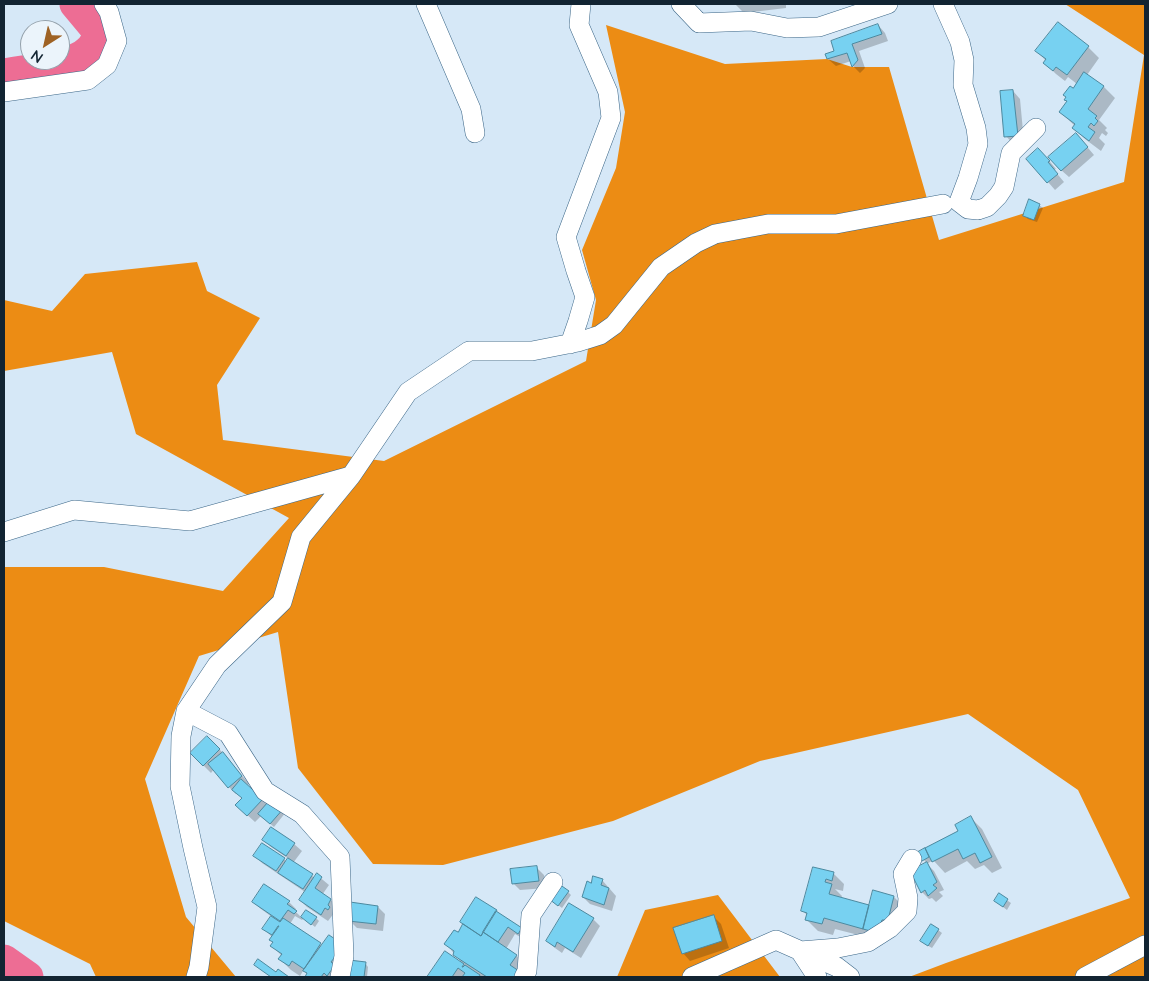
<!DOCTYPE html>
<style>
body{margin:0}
#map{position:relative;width:1149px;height:981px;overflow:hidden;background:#d6e8f7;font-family:Lato,sans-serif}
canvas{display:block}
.frame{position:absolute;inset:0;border:5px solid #122432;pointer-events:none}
.north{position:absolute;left:20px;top:20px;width:50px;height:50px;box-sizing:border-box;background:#ebf4fb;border:1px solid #94a1ab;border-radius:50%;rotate:215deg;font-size:14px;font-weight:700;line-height:20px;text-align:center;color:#122432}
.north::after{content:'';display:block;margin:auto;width:18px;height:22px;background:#9e6224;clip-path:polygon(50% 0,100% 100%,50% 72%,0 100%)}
</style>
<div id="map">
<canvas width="1149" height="981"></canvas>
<div class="frame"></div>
<div class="north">N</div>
</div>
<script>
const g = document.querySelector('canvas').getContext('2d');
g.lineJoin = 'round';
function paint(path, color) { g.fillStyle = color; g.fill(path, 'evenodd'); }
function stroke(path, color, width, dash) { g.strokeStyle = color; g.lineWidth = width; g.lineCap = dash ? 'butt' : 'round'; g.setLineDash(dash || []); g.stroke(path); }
paint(new Path2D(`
 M 1065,4 L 1145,4 L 1145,977 L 909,977 L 946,963 L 1130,898 L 1078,790 L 968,714 L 760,761 L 613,821 L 443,865 L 373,864 L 298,768 L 278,632 L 199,656 L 145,779 L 186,917 L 236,977 L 96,977 L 90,964 L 4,921 L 4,567 L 104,567 L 223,591 L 289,518 L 136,434 L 112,352 L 4,371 L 4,300 L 52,311 L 85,274 L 197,262 L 207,291 L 260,318 L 217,385 L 223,440 L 384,461 L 586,361 L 596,300 L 582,250 L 616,168 L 625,112 L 606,25 L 725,64 L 827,59 L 852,67 L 889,67 L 939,240 L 1124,182 L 1144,55 Z
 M 718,895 L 780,977 L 617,977 L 645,910 Z`), '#ec8c14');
paint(new Path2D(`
 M 735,4 L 786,4 L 786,8 L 744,13 Z
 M 1058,24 L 1088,47 L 1099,58 L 1087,75 L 1104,87 L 1115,98 L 1099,120 L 1107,128 L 1105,130 L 1108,133 L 1106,136 L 1102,133 L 1099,138 L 1105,144 L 1101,151 L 1085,139 L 1074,128 L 1075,126 L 1060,112 L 1068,102 L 1073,90 L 1077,84 L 1068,77 L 1065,81 L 1056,74 L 1045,63 L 1046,61 L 1037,51 Z
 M 878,25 L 885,33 L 888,41 L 859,51 L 865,68 L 860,73 L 853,66 L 851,61 L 836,66 L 828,59 L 827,54 L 836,51 Z
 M 1013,91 L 1020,99 L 1024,142 L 1013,144 L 1006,136 Z
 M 1083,142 L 1094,155 L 1069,177 L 1061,170 Z
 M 1046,157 L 1056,169 L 1054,170 L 1064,182 L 1055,190 L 1028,159 Z
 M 1039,205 L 1043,208 L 1037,222 L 1028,219 L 1024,215 Z
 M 207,737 L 227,757 L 249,784 L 247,786 L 268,805 L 286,812 L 274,827 L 261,816 L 255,822 L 244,812 L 243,798 L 237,793 L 236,794 L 229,787 L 214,769 L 211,773 L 191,753 Z
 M 971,818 L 982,829 L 1002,868 L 992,873 L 984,865 L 975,869 L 967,861 L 945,873 L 933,860 L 927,864 L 934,871 L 944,890 L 939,892 L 943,896 L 936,902 L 932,898 L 929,899 L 922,892 L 927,864 L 924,860 L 919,852 L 925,850 L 929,855 L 960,831 Z
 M 272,828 L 294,844 L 302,851 L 293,863 L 315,878 L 317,875 L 329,885 L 322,895 L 331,900 L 338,908 L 328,921 L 307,907 L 300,900 L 305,892 L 262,863 L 255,855 L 284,859 L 287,862 L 289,859 L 271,847 L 264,840 Z
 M 537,868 L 544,875 L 546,888 L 520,890 L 513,883 Z
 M 814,868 L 833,873 L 844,884 L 843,891 L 835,889 L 842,896 L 841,899 L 870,907 L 894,897 L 901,904 L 874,939 L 835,929 L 833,935 L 818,931 L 807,920 L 808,916 L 803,911 Z
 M 602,880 L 616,896 L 612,911 L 590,904 L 583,897 L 592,884 Z
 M 568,892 L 571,895 L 562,908 L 554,902 Z
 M 999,895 L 1011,903 L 1007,910 L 995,901 Z
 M 477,898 L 521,929 L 526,940 L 515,934 L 506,949 L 517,956 L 528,967 L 523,977 L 483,977 L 480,976 L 480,977 L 428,977 L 445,953 L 463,964 L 446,944 L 458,934 L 464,924 Z
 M 253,902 L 289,902 L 296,909 L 295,911 L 302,918 L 316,918 L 319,921 L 315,927 L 304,918 L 302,920 L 295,916 L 290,924 L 322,946 L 329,936 L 339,977 L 307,977 L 306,976 L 308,974 L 303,971 L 300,976 L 291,970 L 280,959 L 282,956 L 272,946 L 274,943 L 271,940 L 273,938 L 264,929 L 272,917 L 261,909 Z
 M 378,907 L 385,914 L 383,931 L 357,928 L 350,921 Z
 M 713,916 L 721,924 L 729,948 L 690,961 L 683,953 Z
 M 593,919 L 600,926 L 581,958 L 565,948 L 562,953 L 555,948 L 547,941 Z
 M 938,930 L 942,933 L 932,948 L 925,944 Z
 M 365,963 L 368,967 L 367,977 L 348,977 Z`), '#0003');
stroke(new Path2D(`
 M 4,74 C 26,70 74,66 89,50 C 94,46 96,39 100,34 L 75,4
 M 4,960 L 28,977`), '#ed6d94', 31);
const building = new Path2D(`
 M 1058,22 L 1089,46 L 1067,75 L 1056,67 L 1053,71 L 1043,63 L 1046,59 L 1035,51 Z
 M 878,24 L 882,34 L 852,44 L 858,60 L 852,67 L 847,53 L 827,59 L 825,54 L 834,51 L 831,41 Z
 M 1084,72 L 1104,86 L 1088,109 L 1097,116 L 1095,118 L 1098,121 L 1094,126 L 1091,123 L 1088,127 L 1095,132 L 1089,141 L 1072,128 L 1075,124 L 1059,112 L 1067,101 L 1064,100 L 1066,97 L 1063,95 L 1070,86 L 1073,88 Z
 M 1013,90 L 1018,136 L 1004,137 L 1000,91 Z
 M 1076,133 L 1088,147 L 1061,171 L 1048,157 Z
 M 1038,148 L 1050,161 L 1048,162 L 1058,174 L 1047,183 L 1026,159 Z
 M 1029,199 L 1040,204 L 1034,220 L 1023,216 Z
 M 207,736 L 220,749 L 203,766 L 190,753 Z
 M 223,752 L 242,776 L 228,788 L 208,764 Z
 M 241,779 L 263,799 L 247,816 L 235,805 L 242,798 L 232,790 Z
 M 272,798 L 284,808 L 270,824 L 258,814 Z
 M 971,816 L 992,857 L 980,863 L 975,853 L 963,859 L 958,849 L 932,862 L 925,848 L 958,831 L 955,825 Z
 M 271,827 L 295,843 L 286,856 L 262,840 Z
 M 262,843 L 285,858 L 276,871 L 253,856 Z
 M 925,848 L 929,857 L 922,861 L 918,852 Z
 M 288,858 L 313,874 L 303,889 L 278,873 Z
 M 927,862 L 937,882 L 933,885 L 937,888 L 928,896 L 925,890 L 921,893 L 910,871 Z
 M 537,866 L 539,881 L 512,884 L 510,869 Z
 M 813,867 L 834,872 L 832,881 L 826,879 L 825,882 L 832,884 L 829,894 L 869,905 L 863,929 L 824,918 L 822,924 L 805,920 L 807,913 L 801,911 Z
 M 317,873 L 322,877 L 315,888 L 331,899 L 328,905 L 330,907 L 328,910 L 325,908 L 321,915 L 299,900 Z
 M 593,876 L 603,879 L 601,885 L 609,888 L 604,905 L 582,897 L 587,881 L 591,883 Z
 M 264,884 L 290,901 L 287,904 L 297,911 L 294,914 L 288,910 L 280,921 L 252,902 Z
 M 559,884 L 569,891 L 558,906 L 549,899 Z
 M 873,890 L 894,896 L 888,920 L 882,920 L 878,933 L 863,929 Z
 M 999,893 L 1008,899 L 1003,907 L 994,901 Z
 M 476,897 L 497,910 L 481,936 L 460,922 Z
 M 350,902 L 378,906 L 376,924 L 348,921 Z
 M 569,903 L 594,918 L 573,952 L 557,942 L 555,947 L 546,941 Z
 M 306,910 L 317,917 L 311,925 L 301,917 Z
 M 496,911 L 522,928 L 518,934 L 508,927 L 498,942 L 483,932 Z
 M 714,915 L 722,941 L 682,954 L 673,928 Z
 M 271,916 L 280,922 L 283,918 L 321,943 L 304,969 L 292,961 L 289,966 L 278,959 L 282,954 L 270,946 L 273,942 L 269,940 L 279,926 L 278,926 L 272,935 L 262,929 Z
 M 463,924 L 481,936 L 483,932 L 517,955 L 510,965 L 519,971 L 515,977 L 487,977 L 453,955 L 454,951 L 444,944 L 454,930 L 458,932 Z
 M 931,924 L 939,929 L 928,946 L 920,941 Z
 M 329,935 L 344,945 L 331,962 L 335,965 L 327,976 L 324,973 L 321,977 L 305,977 L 307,973 L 303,971 Z
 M 445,951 L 464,964 L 462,967 L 463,967 L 465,965 L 480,975 L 479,977 L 462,977 L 465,973 L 458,968 L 452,977 L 427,977 Z
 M 258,959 L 276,972 L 278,969 L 289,977 L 271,977 L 254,965 Z
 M 349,960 L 366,962 L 364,977 L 347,977 Z`);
paint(building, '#77d1f1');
stroke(building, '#4c899f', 1);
const street = new Path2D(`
 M 426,4 L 471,109 L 475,133
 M 681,4 L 699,23 L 751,21 L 787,28 L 819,27 L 888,4
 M 943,4 L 960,42 L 964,60 L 963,85 L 976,128 L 978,144 L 968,178 L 959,202 L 968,209 L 978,210 L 987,207 L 998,196 L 1004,187 L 1011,153 L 1036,128
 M 4,92 L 88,80 L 107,65 L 117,41 L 109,12 L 104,4
 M 570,344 L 578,321 L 585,297 L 576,271 L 566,237 L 611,118 L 608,92 L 579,25 L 581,4
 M 4,532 L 74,510 L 190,521 L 351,476
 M 186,711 L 181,736 L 180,786 L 193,848 L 207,907 L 199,967 L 196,977
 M 340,977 L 344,956 L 340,857 L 302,814 L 265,791 L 228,733 L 186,711 L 217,665 L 282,602 L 301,537 L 351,476 L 408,392 L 469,351 L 532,351 L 578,342 L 600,335 L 614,325 L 661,267 L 696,243 L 715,234 L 768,224 L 836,224 L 943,204
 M 524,977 L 527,971 L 531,915 L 553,882
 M 692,977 L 776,940 L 837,967 L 850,977
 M 817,977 L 800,951 L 838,948 L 868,942 L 890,928 L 907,911 L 908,898 L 903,874 L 912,859
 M 1085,977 L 1145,945`);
stroke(street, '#3b6687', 20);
stroke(street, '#fff', 19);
</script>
